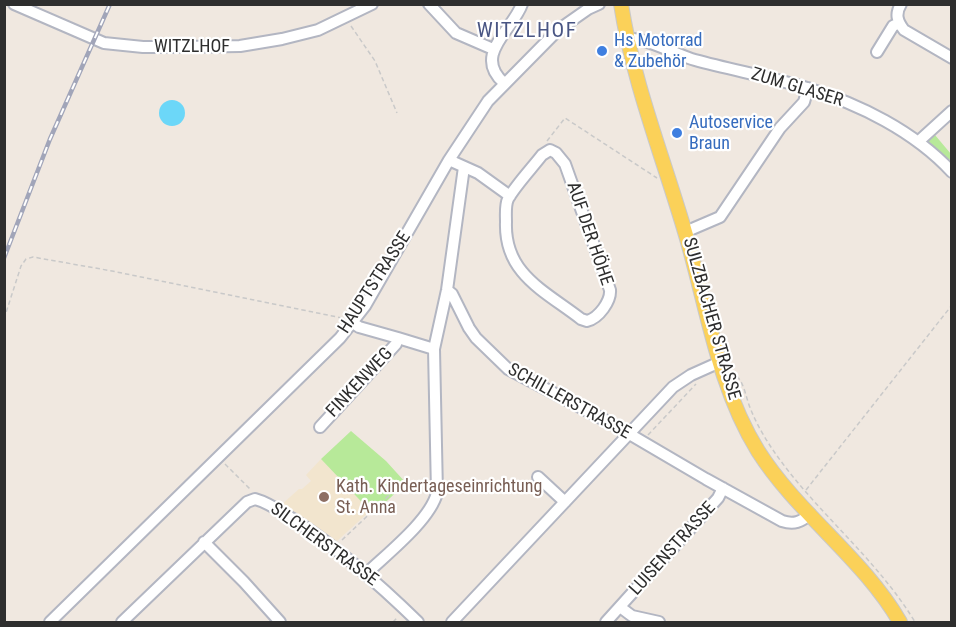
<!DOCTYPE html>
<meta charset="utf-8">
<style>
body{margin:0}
#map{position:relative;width:956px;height:627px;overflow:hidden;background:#f0e8e0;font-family:"Roboto Condensed",sans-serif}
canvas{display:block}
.frame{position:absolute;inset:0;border:6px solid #2e2e2e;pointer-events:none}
</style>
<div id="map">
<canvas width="956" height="627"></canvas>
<div class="frame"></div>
</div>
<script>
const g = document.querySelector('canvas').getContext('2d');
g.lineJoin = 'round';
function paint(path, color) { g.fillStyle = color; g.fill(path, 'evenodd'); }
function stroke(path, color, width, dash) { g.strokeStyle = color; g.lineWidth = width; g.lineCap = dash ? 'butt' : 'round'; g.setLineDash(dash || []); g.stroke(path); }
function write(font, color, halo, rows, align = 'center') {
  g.font = font + ' "Roboto Condensed",sans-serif'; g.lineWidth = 4.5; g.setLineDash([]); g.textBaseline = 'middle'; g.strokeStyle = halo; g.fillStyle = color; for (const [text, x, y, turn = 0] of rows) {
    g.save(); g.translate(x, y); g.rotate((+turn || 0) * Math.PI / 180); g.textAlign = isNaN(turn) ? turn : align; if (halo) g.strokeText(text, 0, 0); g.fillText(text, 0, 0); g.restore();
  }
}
paint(new Path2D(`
 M 321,459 L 370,511 L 336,542 L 281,505 L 299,489 L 302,489 L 311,481 L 306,475 Z`), '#f2e5ce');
paint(new Path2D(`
 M 935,135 L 951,154 L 951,158 L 948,161 L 928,141 Z
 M 351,431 L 386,461 L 406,483 L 373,514 L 321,459 Z`), '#b7e999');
paint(new Path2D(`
 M159 113a13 13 0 1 1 26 0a13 13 0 1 1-26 0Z`), '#6cd7f8');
const minor = new Path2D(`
 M 14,4 L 104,43 L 143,47 L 180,47 L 240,46 L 282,39 L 318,30 L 372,4
 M 429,4 L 456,33 L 493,49
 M 901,4 C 895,14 897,21 904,30 L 952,58
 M 626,39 C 643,36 677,55 695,60 C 732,70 770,77 807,88 C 859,104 914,131 952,172
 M 877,52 L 893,26 L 899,23
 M 504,83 C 472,55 513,30 522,4
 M 919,141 L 952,111
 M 550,150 L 556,153 L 565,164 L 610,290 C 611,301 599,318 587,321 L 581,319 C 545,291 504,274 506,222 C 506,215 505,205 508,199 C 515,186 532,168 542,155 Z
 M 449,160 L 478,173 L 510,196
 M 685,232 L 720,217 L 780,128 L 804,102 L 808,88
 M 447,290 L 452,294 L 469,328 L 476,338 L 508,369 L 614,425 L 706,479 L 782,521 C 794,525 801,522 810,514
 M 353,323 L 359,327 L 398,338
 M 320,427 L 396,344 L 398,338 L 434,349
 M 538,477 L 565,502
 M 204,542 L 244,582 L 280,622
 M 367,573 C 388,553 430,520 437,493 L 434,349 L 447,290 L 464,167
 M 620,607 L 632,616 L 659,622
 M 50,622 L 340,338 L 365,306 L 449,160 L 488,101 L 558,30 L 588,9 L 599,4
 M 122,622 L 247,502 L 255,499 C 270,503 283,513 296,521 C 341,550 380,585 418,622
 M 452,622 L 673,387 L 691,375 L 720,362
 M 606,622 L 718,498 L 723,488`);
const major = new Path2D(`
 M 621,4 C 633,82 663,157 685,232 C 707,305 717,385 758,451 C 798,514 863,558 900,622`);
stroke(minor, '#b3b6c2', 14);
stroke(major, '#c9c9c9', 16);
stroke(new Path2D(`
 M 351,26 L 375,61 L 397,113
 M 547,141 L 565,118 L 657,178
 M 4,319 L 21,266 L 26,259 L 33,257 L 112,271 L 342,318
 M 737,376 C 745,385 746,399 751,410 C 757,425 766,440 775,453 C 817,513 877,559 915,622
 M 648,435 L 696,384
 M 225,464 L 251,490
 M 806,490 L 952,305
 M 342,540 L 400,485
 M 393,622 L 398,617`), '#c9c9c9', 1.5, [4.5, 3]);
stroke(minor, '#fff', 10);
stroke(major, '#fbd159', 14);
const rail = new Path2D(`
 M 4,258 L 50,139 L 110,4`);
stroke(rail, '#a1a5b9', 4.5);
stroke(rail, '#fff', 2, [7]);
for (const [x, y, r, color] of [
 [602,51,6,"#3f7fe0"],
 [677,133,6,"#3f7fe0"],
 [324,497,6,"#8d6e63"]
]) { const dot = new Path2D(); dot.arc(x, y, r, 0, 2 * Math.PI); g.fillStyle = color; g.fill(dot); stroke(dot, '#fff', 2); }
write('18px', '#366cbe', '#fff', [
 ["Hs Motorrad",614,41],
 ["& Zubehör",614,62],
 ["Autoservice",689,123],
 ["Braun",689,144]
], 'left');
write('18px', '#2e2e2e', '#fff', [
 ["WITZLHOF",192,47],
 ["ZUM GLASER",797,88,17],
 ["AUF DER HÖHE",589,234,71],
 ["HAUPTSTRASSE",375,283,-57],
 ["SULZBACHER STRASSE",711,319,74],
 ["FINKENWEG",360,383,-47],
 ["SCHILLERSTRASSE",569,402,29],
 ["SILCHERSTRASSE",324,545,36],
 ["LUISENSTRASSE",673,549,-48]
]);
write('18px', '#785e54', '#fff', [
 ["Kath. Kindertageseinrichtung",336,487],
 ["St. Anna",336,508]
], 'left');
g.letterSpacing = '1.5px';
write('21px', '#495583', '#fff', [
 ["WITZLHOF",527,32]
]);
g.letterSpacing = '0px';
</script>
